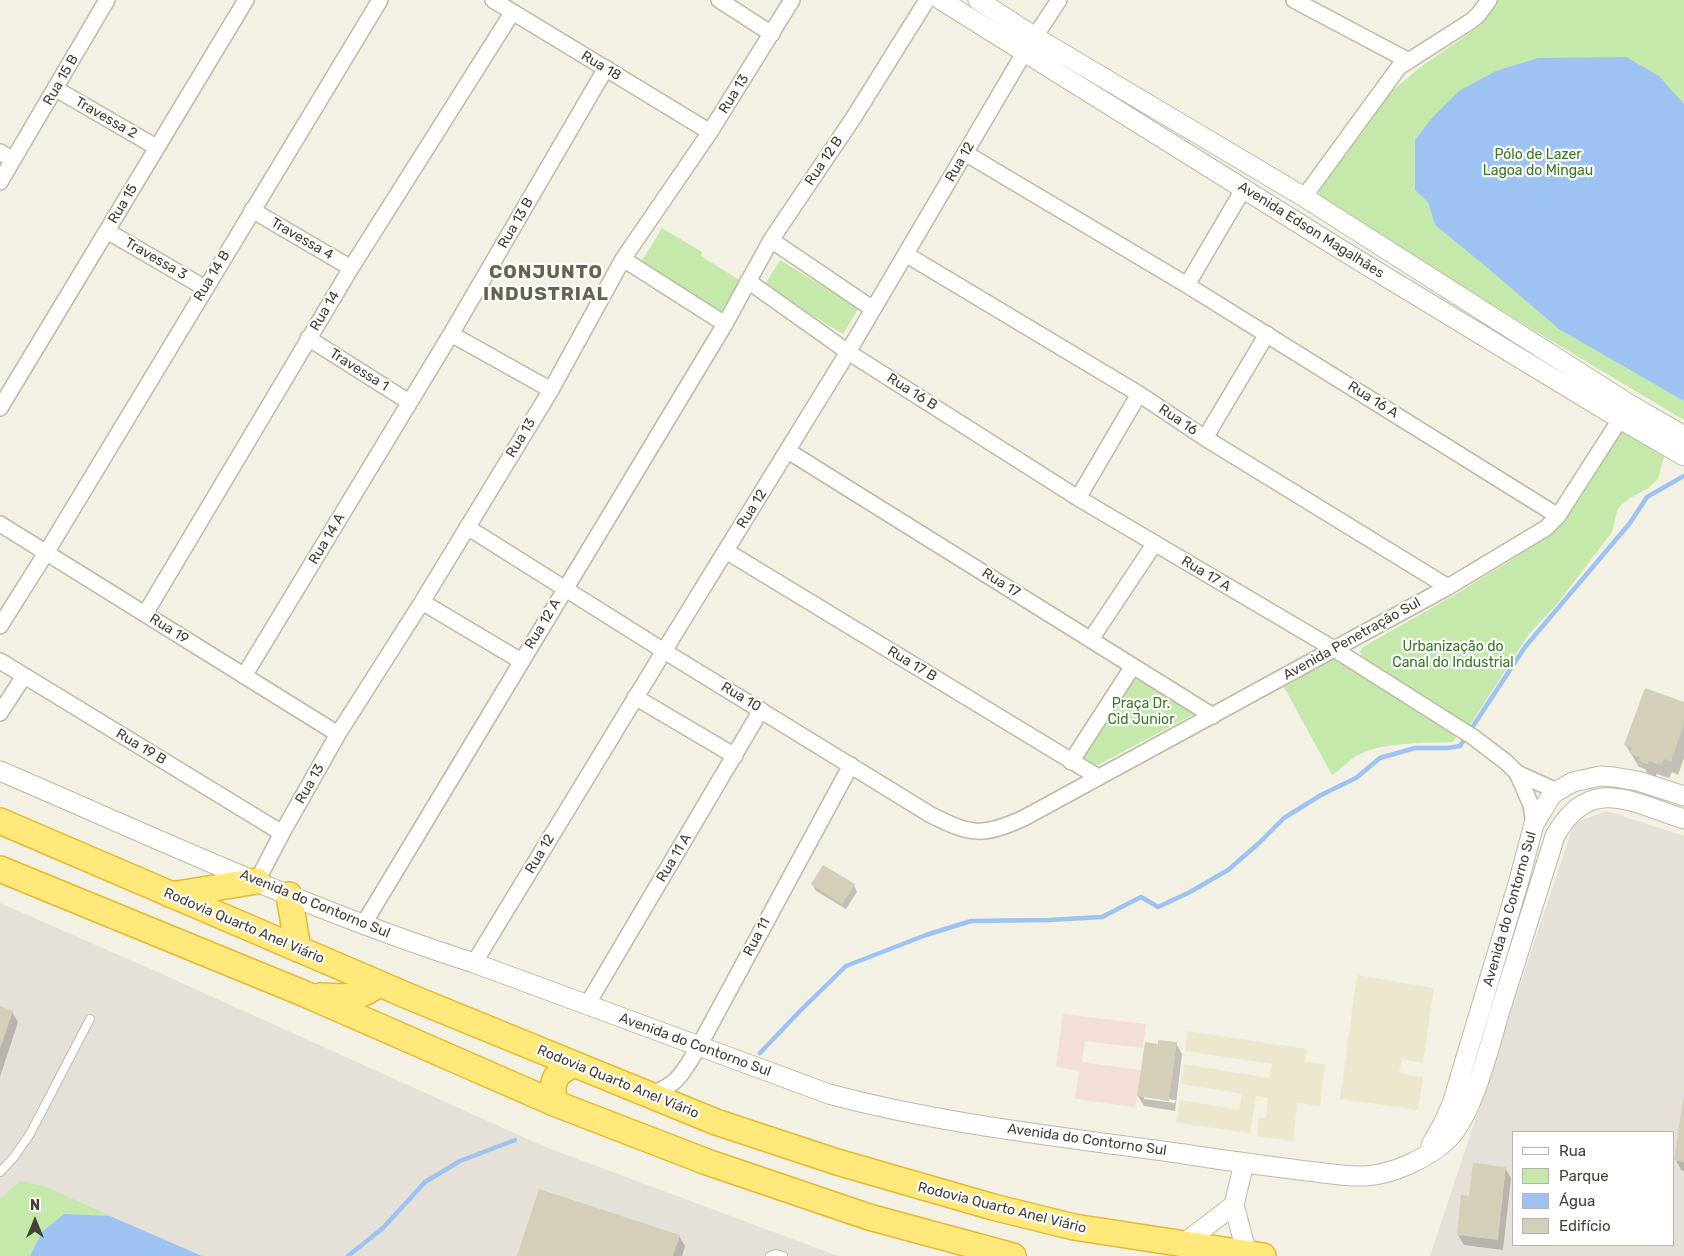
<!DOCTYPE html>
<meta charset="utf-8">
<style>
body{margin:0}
#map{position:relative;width:1684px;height:1256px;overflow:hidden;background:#f3f0e4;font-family:Rubik,sans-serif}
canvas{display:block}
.legend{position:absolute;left:1512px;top:1131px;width:162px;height:115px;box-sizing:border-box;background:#fff;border:1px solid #b5b3ae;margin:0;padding:6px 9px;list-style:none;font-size:15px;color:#454134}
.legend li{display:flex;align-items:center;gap:10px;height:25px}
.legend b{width:25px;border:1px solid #b5b3ae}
.north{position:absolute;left:10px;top:1196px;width:50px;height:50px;-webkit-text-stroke:4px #fff;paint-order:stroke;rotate:0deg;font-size:14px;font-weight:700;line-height:20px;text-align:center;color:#454134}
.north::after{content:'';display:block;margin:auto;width:18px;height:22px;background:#454134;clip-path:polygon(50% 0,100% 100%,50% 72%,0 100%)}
</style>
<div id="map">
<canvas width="1684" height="1256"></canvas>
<ul class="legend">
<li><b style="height:6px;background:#fff"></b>Rua</li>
<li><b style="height:14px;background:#c4e9ab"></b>Parque</li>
<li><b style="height:14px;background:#9dc3f2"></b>Água</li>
<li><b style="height:14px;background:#d5ceb9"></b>Edifício</li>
</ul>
<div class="north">N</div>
</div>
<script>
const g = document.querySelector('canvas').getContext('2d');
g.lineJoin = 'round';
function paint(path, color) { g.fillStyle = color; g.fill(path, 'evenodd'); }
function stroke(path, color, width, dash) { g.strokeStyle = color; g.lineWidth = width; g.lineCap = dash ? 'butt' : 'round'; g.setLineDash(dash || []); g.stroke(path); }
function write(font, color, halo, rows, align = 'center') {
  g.font = font + ' Rubik,sans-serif'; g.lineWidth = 4.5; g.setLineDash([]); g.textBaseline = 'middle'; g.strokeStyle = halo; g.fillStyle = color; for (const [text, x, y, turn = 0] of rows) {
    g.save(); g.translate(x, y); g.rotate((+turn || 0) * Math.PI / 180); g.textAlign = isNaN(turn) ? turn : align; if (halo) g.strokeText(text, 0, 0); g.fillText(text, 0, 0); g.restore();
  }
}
paint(new Path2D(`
 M 1607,811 L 1684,836 L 1684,1256 L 1430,1256 L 1574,823 ZM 1513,1132 L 1673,1132 L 1673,1245 L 1513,1245 Z
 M 0,903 L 153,970 L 543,1146 L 838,1256 L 0,1256 Z`), '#e5e1d9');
paint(new Path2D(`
 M 1357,975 L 1434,988 L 1423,1063 L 1402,1059 L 1399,1073 L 1423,1077 L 1418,1110 L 1340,1099 Z
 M 1187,1031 L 1307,1049 L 1305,1062 L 1325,1064 L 1320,1106 L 1297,1103 L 1293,1141 L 1257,1136 L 1259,1118 L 1266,1118 L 1268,1098 L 1256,1096 L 1250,1133 L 1176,1123 L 1180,1100 L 1239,1110 L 1242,1094 L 1181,1084 L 1184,1064 L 1270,1078 L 1272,1064 L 1185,1051 Z`), '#ede8cd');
paint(new Path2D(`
 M 1063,1014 L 1146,1024 L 1143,1048 L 1085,1041 L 1082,1062 L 1141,1070 L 1135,1107 L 1075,1099 L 1079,1071 L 1056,1067 Z`), '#f4dfd7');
paint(new Path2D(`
 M 1498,0 L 1684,0 L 1684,420 L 1535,331 L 1320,199 L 1319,190 L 1384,98 L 1419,68 L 1480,26 Z
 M 662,228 L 702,252 L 701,256 L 744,283 L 724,315 L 640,264 Z
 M 780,260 L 859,308 L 843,334 L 764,286 Z
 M 1622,430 L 1665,453 L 1658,479 L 1647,489 L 1630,498 L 1620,506 L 1617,511 L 1612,532 L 1558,603 L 1529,634 L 1468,728 L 1362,656 L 1360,652 L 1363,647 L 1458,593 L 1532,547 L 1559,527 L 1568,516 L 1581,491 L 1619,432 Z
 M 1331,659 L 1337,659 L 1458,734 L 1453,742 C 1426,743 1383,742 1360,754 C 1349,759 1342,769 1332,775 L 1284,687 Z
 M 1132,676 L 1194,714 L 1094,767 L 1082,758 Z
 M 20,1181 L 47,1187 L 110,1216 L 64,1214 L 42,1232 L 30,1256 L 0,1256 L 0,1199 Z`), '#c4e9ab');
paint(new Path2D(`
 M 1626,57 L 1659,76 L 1684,104 L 1684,401 L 1559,329 L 1483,264 L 1435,225 L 1428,202 L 1415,190 L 1415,140 L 1432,118 L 1459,91 L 1496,71 L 1538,58 Z
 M 64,1214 L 110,1216 L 202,1256 L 30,1256 L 42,1232 Z`), '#9dc3f2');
paint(new Path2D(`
 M 1684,703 L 1684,758 L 1678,775 L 1672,772 L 1669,778 L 1657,774 L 1655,777 L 1648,774 L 1645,769 L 1639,767 L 1625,744 Z
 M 812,884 L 854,885 L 857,892 L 846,909 L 816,891 Z
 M 0,1008 L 12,1012 L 18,1022 L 0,1077 Z
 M 1176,1043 L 1182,1054 L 1175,1111 L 1144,1106 L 1138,1096 L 1159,1045 ZM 1144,1096 L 1176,1100 L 1175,1103 L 1144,1099 Z
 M 1684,1100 L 1684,1171 L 1681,1170 L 1676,1160 Z
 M 1505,1168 L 1511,1178 L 1503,1250 L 1464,1245 L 1458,1235 L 1470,1197 Z
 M 679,1236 L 685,1246 L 682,1256 L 518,1256 Z`), '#0003');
stroke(new Path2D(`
 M 760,1053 L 801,1010 L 846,966 L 926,935 L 971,921 L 1049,920 L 1102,917 L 1141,897 L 1158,907 L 1190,892 L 1228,870 L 1258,844 L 1284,818 L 1321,795 L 1356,778 L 1380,758 L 1415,748 L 1447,748 L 1460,746 L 1525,647 L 1630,523 L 1647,497 L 1684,476
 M 348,1256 L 383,1228 L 425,1182 L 460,1161 L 515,1140`), '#9dc3f2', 4.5);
paint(new Path2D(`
 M 1645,688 L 1684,702 L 1684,723 L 1671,762 L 1664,759 L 1661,765 L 1649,761 L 1648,764 L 1639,761 L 1640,757 L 1629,753 L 1632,748 L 1624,745 Z
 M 823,865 L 855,884 L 842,904 L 811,884 Z
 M 0,1006 L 13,1011 L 0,1049 Z
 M 1158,1040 L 1177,1042 L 1169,1101 L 1137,1096 L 1145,1042 L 1158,1044 Z
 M 1683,1099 L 1684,1099 L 1684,1162 L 1674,1160 Z
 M 1473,1163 L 1506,1167 L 1498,1240 L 1457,1235 L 1461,1195 L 1469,1196 Z
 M 539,1189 L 680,1235 L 673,1256 L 517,1256 Z`), '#d5ceb9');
const service = new Path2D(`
 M 0,1172 L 14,1157 L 30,1134 L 90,1019
 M 770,1256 L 776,1254 L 783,1256`);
const minor = new Path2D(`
 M 493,0 L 710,132
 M 719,0 L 772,34
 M 1294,0 L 1409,61
 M 56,89 L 156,147
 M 0,152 L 13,160
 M 965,153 L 1187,285 L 1558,516
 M 0,182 L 107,0
 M 1304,197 L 1399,67 L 1471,21 L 1478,15 L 1489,0
 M 252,210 L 351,268
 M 107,231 L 205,288
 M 771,240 L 873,309
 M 907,255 L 1139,394 L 1205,438 L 1448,587
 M 623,259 L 725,324
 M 748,281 L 848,352 L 1078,498 L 1334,649 L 1473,737 L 1506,762 L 1517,773 L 1531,805 L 1534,824
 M 1187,285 L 1244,188
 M 451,334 L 551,390
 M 308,338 L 409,402
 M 0,408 L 246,0
 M 1205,438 L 1267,334
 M 788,451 L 1213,716
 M 1078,498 L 1139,394
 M 0,524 L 338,734
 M 467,527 L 664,651 L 931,815 C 971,835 982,837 1024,818 L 1448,587 L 1546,528 L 1558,516 L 1626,410
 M 726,551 L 1098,777
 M 422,602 L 521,661
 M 145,614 L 351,268 L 512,13
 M 0,626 L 46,553 L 380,0
 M 1091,639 L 1155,543
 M 0,661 L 282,833
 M 244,676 L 451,334 L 606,68
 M 635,697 L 735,756
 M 0,713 L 24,676
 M 1071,762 L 1133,666
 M 1517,773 L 1557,791
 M 257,881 L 282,833 L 338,734 L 422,602 L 551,390 L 623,259 L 710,132 L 792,0
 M 363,925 L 725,324 L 771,240 L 854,117 L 927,0
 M 474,963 L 664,651 L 848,352 L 1024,53 L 1059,0
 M 587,1005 L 761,710
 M 649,1095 C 680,1084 683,1072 699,1046 L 851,765`);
const tertiary = new Path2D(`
 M 941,0 L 1340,249 L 1620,419 L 1684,456
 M 978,0 L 1035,37 L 1304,197 L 1629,404 L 1684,436
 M 0,771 C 156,838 311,911 474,963 L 829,1094 C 945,1125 1065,1137 1184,1154 C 1222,1160 1260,1165 1299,1170 C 1320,1172 1343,1177 1366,1176 C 1394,1174 1428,1158 1448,1139 C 1474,1113 1489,1046 1500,1011 C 1518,952 1537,894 1555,836 C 1589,774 1631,802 1684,819
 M 1431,1145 L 1443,1124 L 1452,1104 L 1518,884 L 1534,824 L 1551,796 L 1557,791 L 1573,782 L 1600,776 L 1614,777 L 1638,781 L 1684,796
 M 1244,1163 L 1234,1205 L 1247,1254
 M 1183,1244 L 1234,1205`);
const trunk = new Path2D(`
 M 0,821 L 415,999 L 716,1122 L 837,1162 L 993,1207 L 1074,1227 L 1263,1256
 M 0,869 L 305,994 L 554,1103 L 707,1162 L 869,1217 L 1013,1256
 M 171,895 L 257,881
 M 289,895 L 298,949
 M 320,996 C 340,997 363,1000 378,983
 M 554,1103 C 551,1082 554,1072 574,1065`);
stroke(service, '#bebaa6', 10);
stroke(minor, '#bebaa6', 18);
stroke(tertiary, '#bebaa6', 21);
stroke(trunk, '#e3ba2e', 28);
stroke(service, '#fff', 8);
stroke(minor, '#fff', 15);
stroke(tertiary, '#fff', 19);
stroke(trunk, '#ffe97a', 25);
write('14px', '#454134', '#fff', [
 ["Rua 18",601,66,31],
 ["Rua 15 B",61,80,-60],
 ["Rua 13",734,94,-58],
 ["Travessa 2",106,118,30],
 ["Rua 12 B",824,161,-56],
 ["Rua 12",960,162,-60],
 ["Rua 15",123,204,-59],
 ["Rua 13 B",516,223,-60],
 ["Avenida Edson Magalhães",1311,230,32],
 ["Travessa 4",302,239,30],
 ["Travessa 3",156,259,30],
 ["Rua 14 B",212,276,-59],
 ["Rua 14",325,311,-59],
 ["Travessa 1",359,370,32],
 ["Rua 16 B",912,392,32],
 ["Rua 16 A",1373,400,32],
 ["Rua 16",1178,420,34],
 ["Rua 13",521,438,-59],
 ["Rua 12",752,509,-58],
 ["Rua 14 A",327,539,-59],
 ["Rua 17 A",1206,574,31],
 ["Rua 17",1001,583,32],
 ["Rua 12 A",543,624,-59],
 ["Rua 19",169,629,32],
 ["Avenida Penetração Sul",1352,639,-29],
 ["Rua 17 B",912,664,31],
 ["Rua 10",741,697,31],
 ["Rua 19 B",141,747,31],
 ["Rua 13",310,784,-60],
 ["Rua 12",540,854,-59],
 ["Rua 11 A",674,858,-59],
 ["Avenida do Contorno Sul",315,904,22],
 ["Avenida do Contorno Sul",1510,909,-74],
 ["Rodovia Quarto Anel Viário",244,926,23],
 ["Rua 11",757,937,-62],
 ["Avenida do Contorno Sul",695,1045,20],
 ["Rodovia Quarto Anel Viário",618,1082,22],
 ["Avenida do Contorno Sul",1087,1140,8],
 ["Rodovia Quarto Anel Viário",1002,1208,14]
]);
write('14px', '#397925', '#fff', [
 ["Pólo de Lazer",1538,155],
 ["Lagoa do Mingau",1538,171],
 ["Urbanização do",1453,647],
 ["Canal do Industrial",1453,663],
 ["Praça Dr.",1141,704],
 ["Cid Junior",1141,720]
]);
g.letterSpacing = '1px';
write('bold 19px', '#68614b', '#fff', [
 ["CONJUNTO",546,273],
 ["INDUSTRIAL",546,295]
]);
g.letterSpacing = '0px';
</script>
